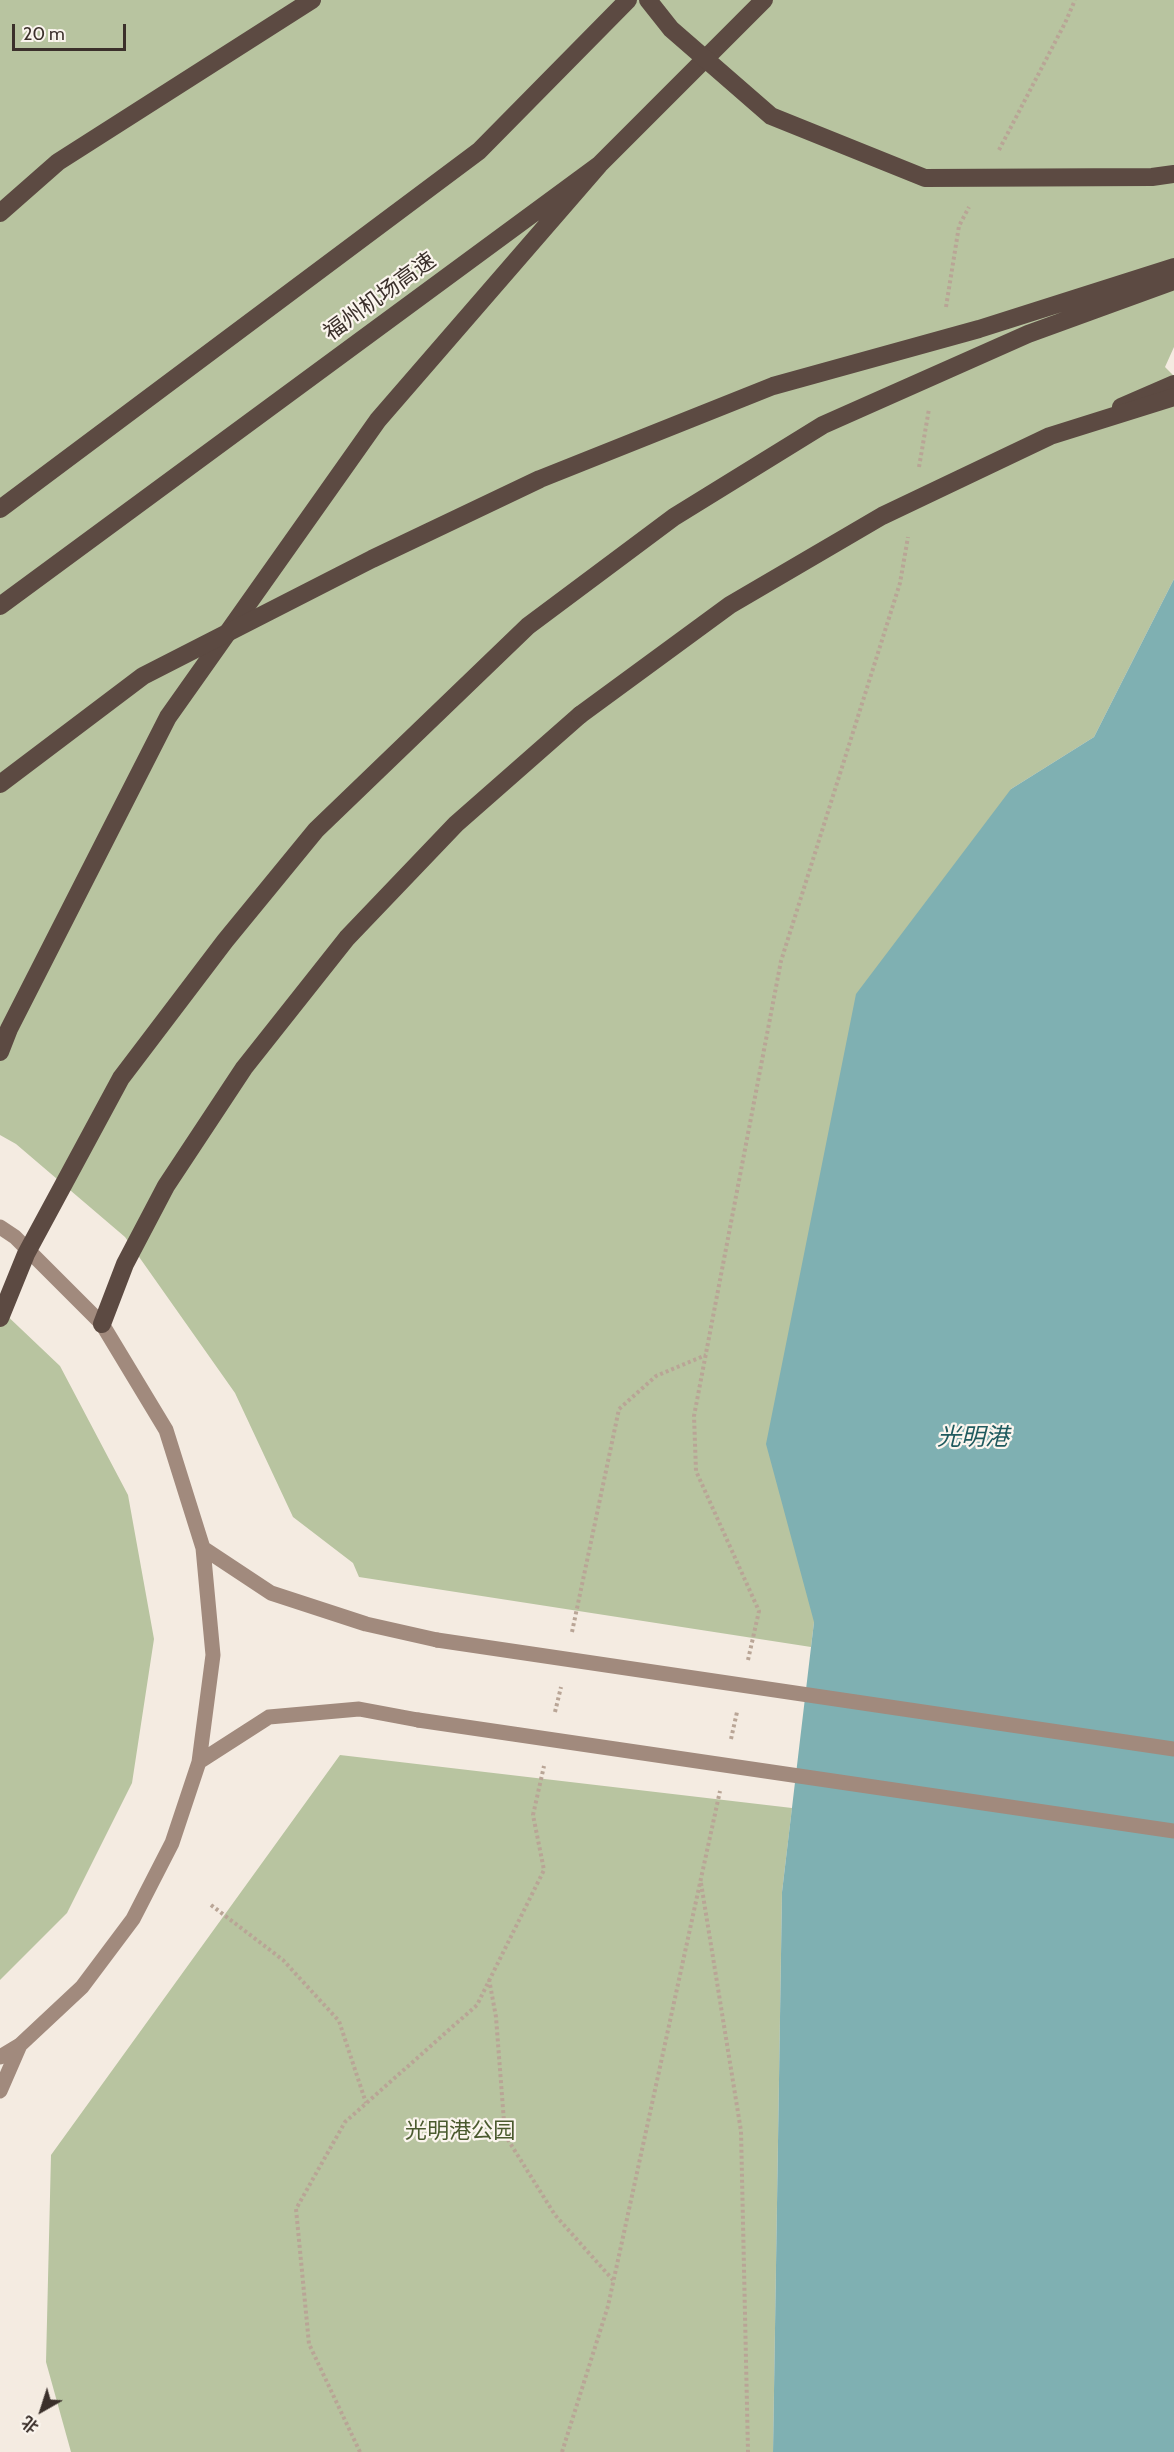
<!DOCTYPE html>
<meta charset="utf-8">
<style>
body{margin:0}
#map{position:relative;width:1174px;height:2452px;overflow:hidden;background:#f4ebe1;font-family:Cabin,"Noto Sans SC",sans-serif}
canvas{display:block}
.north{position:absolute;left:12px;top:2380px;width:60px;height:60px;-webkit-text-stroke:4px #fbf5ee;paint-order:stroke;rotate:219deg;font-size:16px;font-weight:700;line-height:24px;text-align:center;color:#3b302b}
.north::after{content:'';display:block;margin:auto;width:21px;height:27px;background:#3b302b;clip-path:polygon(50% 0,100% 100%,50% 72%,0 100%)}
.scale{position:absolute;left:12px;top:24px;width:114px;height:27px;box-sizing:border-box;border:3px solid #3b302b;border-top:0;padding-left:8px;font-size:18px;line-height:21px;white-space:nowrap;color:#3b302b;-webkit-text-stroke:4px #fbf5ee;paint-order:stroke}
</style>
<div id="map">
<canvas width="1174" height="2452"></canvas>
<div class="north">北</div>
<div class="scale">20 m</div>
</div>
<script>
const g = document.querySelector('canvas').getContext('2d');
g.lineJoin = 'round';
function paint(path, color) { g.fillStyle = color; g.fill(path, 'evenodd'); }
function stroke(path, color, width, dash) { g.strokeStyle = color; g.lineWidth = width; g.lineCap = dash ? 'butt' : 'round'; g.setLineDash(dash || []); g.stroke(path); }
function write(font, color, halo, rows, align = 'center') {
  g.font = font + ' Cabin,"Noto Sans SC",sans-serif'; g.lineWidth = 4.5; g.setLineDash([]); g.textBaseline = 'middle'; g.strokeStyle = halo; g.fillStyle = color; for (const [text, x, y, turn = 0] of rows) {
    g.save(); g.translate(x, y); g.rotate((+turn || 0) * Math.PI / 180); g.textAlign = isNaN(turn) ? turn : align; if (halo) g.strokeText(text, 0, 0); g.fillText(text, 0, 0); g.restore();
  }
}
paint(new Path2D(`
 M 0,0 L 1174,0 L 1174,347 L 1165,367 L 1174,376 L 1174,579 L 1094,737 L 1011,789 L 814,1622 L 811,1647 L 359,1577 L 353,1563 L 293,1517 L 235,1393 L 125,1237 L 16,1144 L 0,1135 Z
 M 0,1309 L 60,1366 L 128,1495 L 154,1639 L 132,1783 L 67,1913 L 0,1980 Z
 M 340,1755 L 792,1808 L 782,1892 L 773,2452 L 71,2452 L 46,2362 L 51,2155 Z`), '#b8c4a0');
paint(new Path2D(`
 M 1174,579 L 1174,2452 L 773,2452 L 782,1892 L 814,1622 L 766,1444 L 856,994 L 1011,789 L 1094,737 Z`), '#7fb0b2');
stroke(new Path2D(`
 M 999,150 L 1065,23 L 1075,0
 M 946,307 L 959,226 L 969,207
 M 919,467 L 929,409
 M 572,1632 L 619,1409 L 656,1376 L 706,1355
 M 748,1660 L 759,1611 L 696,1471 L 694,1416 L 781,961 L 900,583 L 908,537
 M 555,1712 L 561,1687
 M 731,1739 L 737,1712
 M 701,1883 L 741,2131 L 748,2452
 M 211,1905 L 283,1960 L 339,2021 L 366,2103
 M 489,1979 L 496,2017 L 505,2135 L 555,2215 L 613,2280
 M 360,2452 L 309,2344 L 296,2209 L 345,2122 L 477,2005 L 544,1870 L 533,1815 L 544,1766
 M 562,2452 L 608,2306 L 720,1791`), '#b9a596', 4, [3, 3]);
stroke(new Path2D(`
 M 0,1227 L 15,1237 L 102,1324 L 166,1430 L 203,1548 L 213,1655 L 199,1762 L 172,1843 L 133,1919 L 82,1987 L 20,2045 L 0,2057
 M 203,1548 L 271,1593 L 366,1624 L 437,1640
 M 199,1762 L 269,1717 L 359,1709 L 418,1720
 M 0,2091 L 20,2045`), '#a18a7d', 15);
stroke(new Path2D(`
 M 0,213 L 58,162 L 312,0
 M 1121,407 L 1174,384
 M 0,509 L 479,151 L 628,0
 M 0,606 L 599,165 L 764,0
 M 0,1052 L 9,1029 L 168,717 L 378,420 L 599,165
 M 102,1324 L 125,1264 L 166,1186 L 244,1068 L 347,938 L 456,824 L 580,715`), '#5c4a42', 18);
stroke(new Path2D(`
 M 437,1640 L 1174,1749
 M 418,1720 L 1174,1831`), '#a18a7d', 15);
stroke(new Path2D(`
 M 648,0 L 671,29 L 771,116 L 925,178 L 1152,177 L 1174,174
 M 580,715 L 730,605 L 882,516 L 1050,436 L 1174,397
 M 0,784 L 143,676 L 372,559 L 540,479 L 773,386 L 979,329 L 1174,267
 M 0,1318 L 26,1254 L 121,1078 L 225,941 L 316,830 L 528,626 L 674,517 L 823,425 L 1028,334 L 1174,281`), '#5c4a42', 18);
write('22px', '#3b302b', '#fbf5ee', [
 ["福州机场高速",380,297,-36]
]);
write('22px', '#4a5a2e', '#fbf5ee', [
 ["光明港公园",460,2132]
]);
write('italic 24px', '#1f5a5e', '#fbf5ee', [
 ["光明港",973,1438]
]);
</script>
